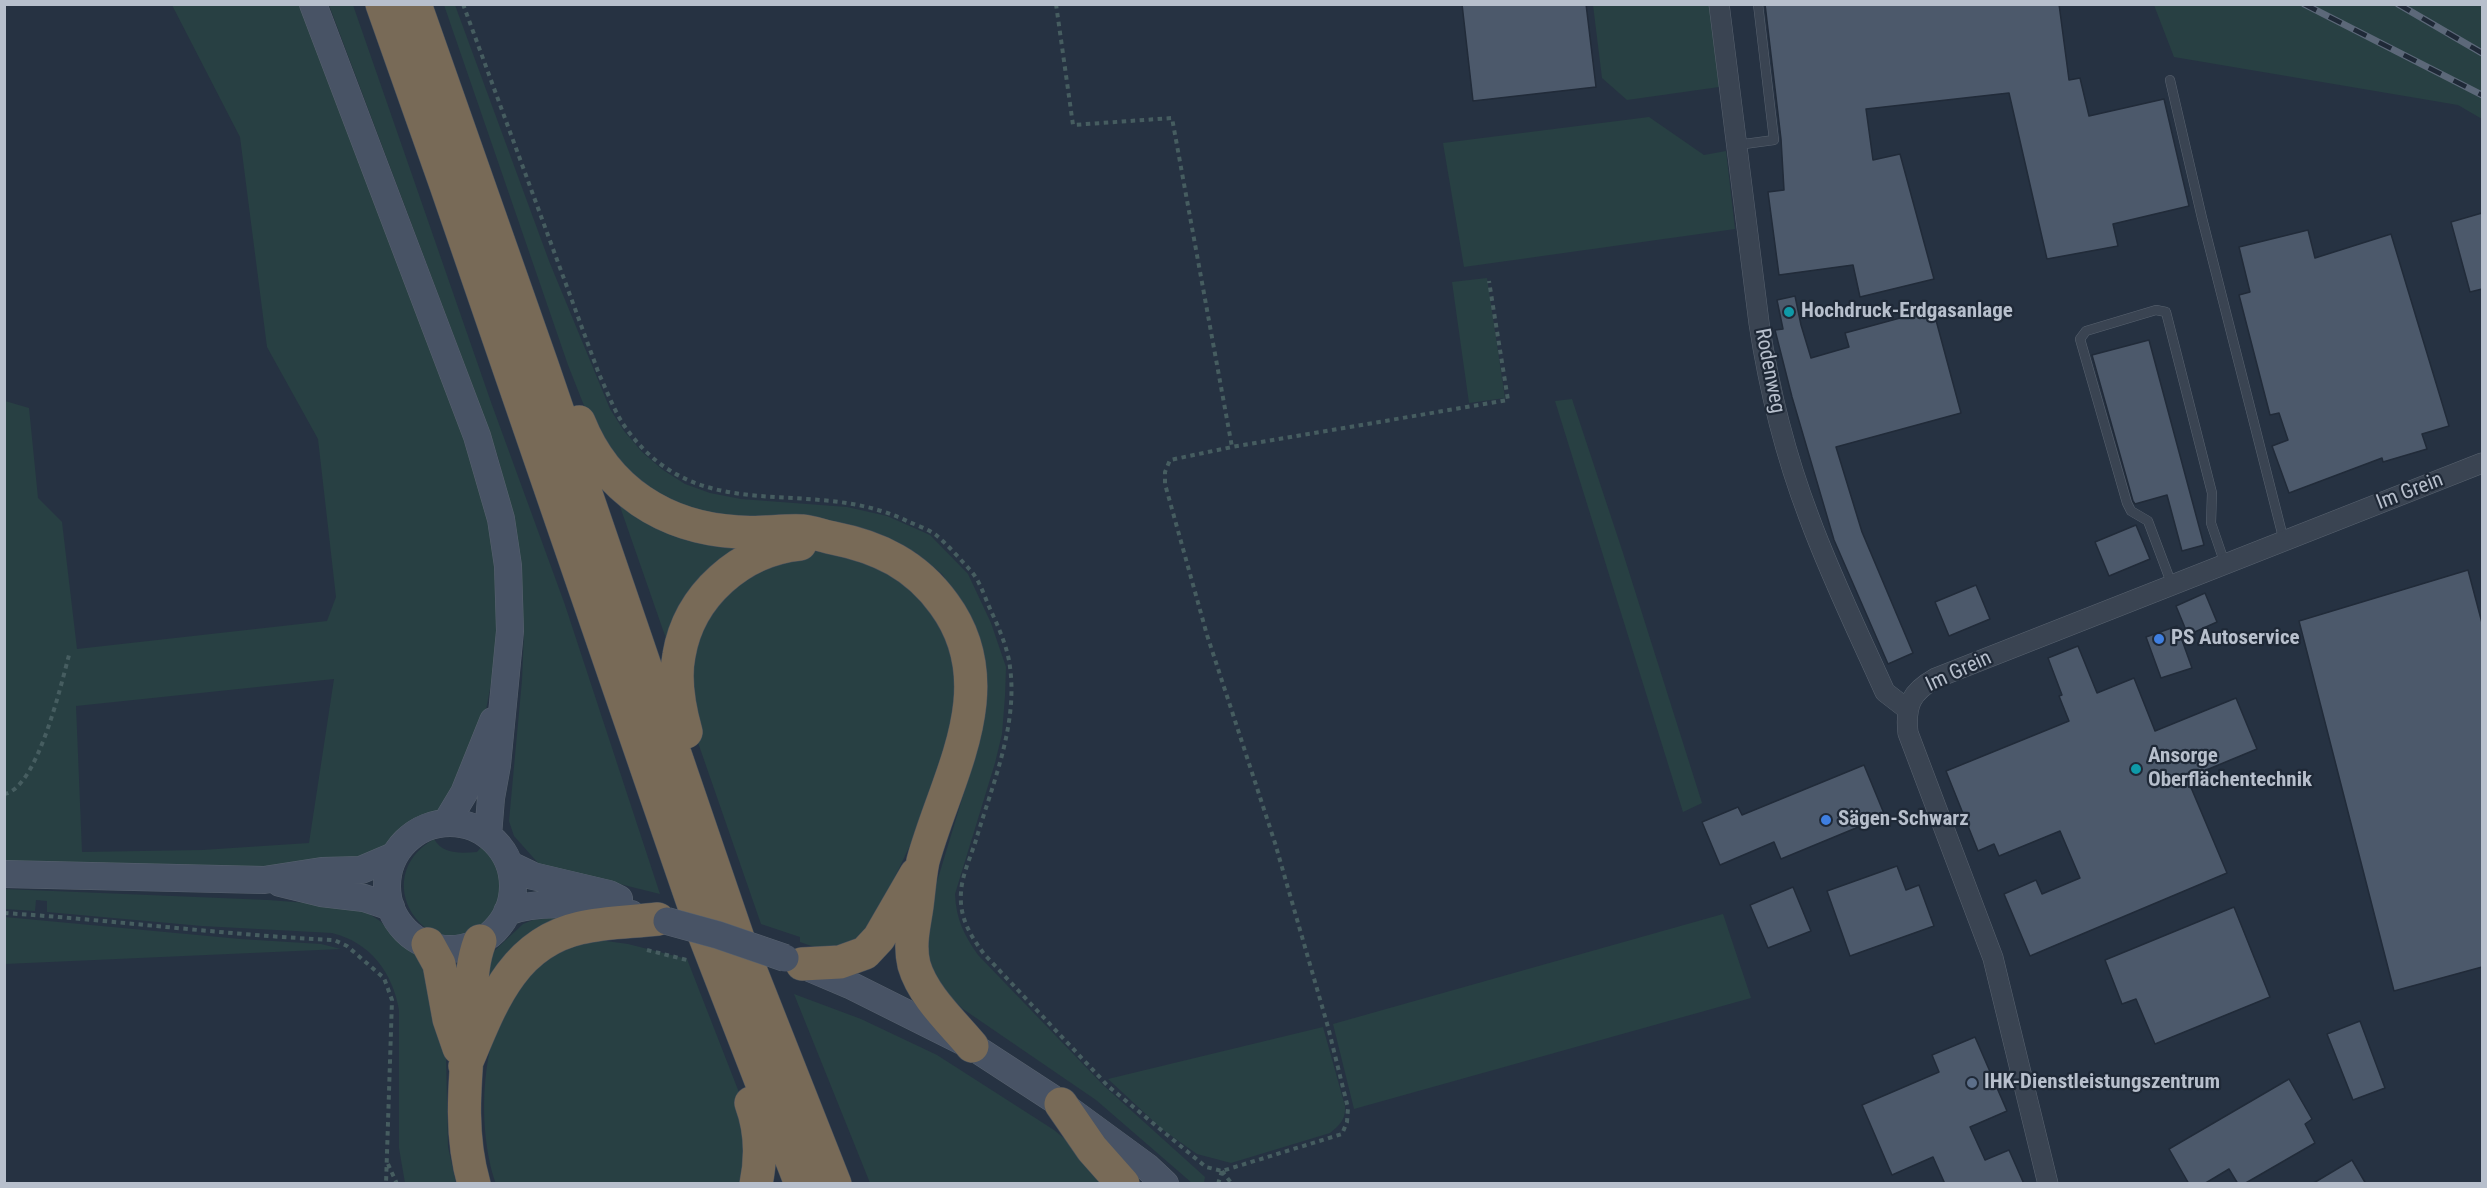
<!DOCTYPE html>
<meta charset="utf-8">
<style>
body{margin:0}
#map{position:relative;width:2487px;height:1188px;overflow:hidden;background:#263242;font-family:"Roboto Condensed",sans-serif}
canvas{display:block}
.frame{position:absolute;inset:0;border:6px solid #b7bfcc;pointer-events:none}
</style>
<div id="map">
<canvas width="2487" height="1188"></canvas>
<div class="frame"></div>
</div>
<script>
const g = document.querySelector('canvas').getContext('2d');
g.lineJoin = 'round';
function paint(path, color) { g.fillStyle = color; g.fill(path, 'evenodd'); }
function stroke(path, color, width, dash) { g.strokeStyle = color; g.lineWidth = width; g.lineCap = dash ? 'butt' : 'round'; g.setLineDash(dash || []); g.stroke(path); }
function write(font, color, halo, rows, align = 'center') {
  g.font = font + ' "Roboto Condensed",sans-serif'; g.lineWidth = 4.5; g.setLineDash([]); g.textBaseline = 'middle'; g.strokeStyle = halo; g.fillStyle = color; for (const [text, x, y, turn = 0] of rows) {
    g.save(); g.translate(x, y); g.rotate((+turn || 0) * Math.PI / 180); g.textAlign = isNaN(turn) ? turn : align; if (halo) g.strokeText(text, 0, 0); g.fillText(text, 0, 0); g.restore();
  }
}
paint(new Path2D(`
 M 172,5 L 303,5 L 469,440 L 496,538 L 500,636 L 486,710 L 475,747 L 441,810 L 409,823 L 379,854 L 340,862 L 249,867 L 5,863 L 5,401 L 29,408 L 38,498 L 62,522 L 77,649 L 327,621 L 336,597 L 318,439 L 267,347 L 240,137 ZM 334,679 L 309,843 L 202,850 L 82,852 L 76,706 Z
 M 329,5 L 353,5 L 492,405 L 565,605 L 660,894 L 539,864 L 514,836 L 509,821 L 522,680 L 524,633 L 517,550 L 509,504 L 498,457 L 470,379 Z
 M 444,5 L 455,5 L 549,261 L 610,409 L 624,431 L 642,452 L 663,470 L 685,484 L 710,493 L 741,499 L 847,507 L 887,516 L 930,535 L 968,574 L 991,623 L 1006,667 L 1005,696 L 1002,734 L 995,763 L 955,894 C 956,919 964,935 978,955 L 1103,1085 L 1205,1177 L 1204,1183 L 1192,1183 L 1096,1100 L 963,1009 L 942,989 L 925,956 L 925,921 L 973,763 L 978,637 L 965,607 L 942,574 L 915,552 L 877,533 L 730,521 L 657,499 L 596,436 L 568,365 Z
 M 1593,5 L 1710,5 L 1719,87 L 1627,100 L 1602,78 Z
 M 2154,5 L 2482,5 L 2482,119 L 2458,105 L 2174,57 Z
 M 1649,117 L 1704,155 L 1726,151 L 1735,229 L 1464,267 L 1443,143 Z
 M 1487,278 L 1505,398 L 1469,403 L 1452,282 Z
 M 1572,399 L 1623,553 L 1702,803 L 1683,812 L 1555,401 Z
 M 616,495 L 746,542 L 667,640 L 663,630 Z
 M 825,551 L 877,563 L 921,596 L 946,634 L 957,681 L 951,735 L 915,835 L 868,933 L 858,944 L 820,949 L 800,942 L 800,937 L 761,924 L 694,731 L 691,646 L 721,593 L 800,552 Z
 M 434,839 C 443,855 461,853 477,852 L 482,846 C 497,861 505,878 500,899 C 497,910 491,919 482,926 C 429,968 365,879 434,839 Z
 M 5,889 L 268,900 L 347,906 L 365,911 L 380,921 L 425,964 L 446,1055 L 448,1147 L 456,1183 L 405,1183 L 399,1148 L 399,1010 C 393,973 370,942 332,933 L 202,926 L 47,912 L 47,901 L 36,900 L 35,911 L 5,909 Z
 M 1723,914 L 1751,998 L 1354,1109 L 1333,1024 Z
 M 5,917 L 240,939 L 321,944 L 341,949 L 5,964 Z
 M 560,917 L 485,998 L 492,953 L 523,924 L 533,920 Z
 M 599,940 L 628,944 L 687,959 L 740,1095 L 749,1126 L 744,1183 L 496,1184 C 473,1119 481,1000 543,959 C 561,947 578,944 599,940 Z
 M 794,994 L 861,1019 L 937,1055 L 1054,1130 L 1104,1171 L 1110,1183 L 870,1183 Z
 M 1323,1027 L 1345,1106 C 1346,1119 1340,1125 1330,1133 L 1231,1163 L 1197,1154 L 1163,1130 L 1108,1079 Z`), '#284043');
const building = new Path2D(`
 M 1462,4 L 1586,4 L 1596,87 L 1473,101 Z
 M 1765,4 L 2059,4 L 2069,80 L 2080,78 L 2089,116 L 2164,99 L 2189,206 L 2113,224 L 2118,246 L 2047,259 L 2009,93 L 1866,109 L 1873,160 L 1900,154 L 1934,279 L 1860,297 L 1853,265 L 1779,275 L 1768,192 L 1784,190 L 1781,139 Z
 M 2482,213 L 2482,289 L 2470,292 L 2451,222 Z
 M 2308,230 L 2315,258 L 2391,234 L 2449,426 L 2422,434 L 2427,449 L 2383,462 L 2382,458 L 2289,493 L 2272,446 L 2288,440 L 2279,413 L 2270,415 L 2239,295 L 2250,292 L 2239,247 Z
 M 1795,296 L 1801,325 L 1811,358 L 1849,347 L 1845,333 L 1933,309 L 1961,413 L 1836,447 L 1862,532 L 1913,653 L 1888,664 L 1834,540 L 1792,397 L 1775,330 L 1783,329 L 1777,300 Z
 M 2149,340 L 2204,545 L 2182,551 L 2167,495 L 2135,504 L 2133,501 L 2092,355 Z
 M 2136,525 L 2150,559 L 2109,576 L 2095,542 Z
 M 2468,570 L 2482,623 L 2482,967 L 2394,991 L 2299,621 Z
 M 1976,585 L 1990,619 L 1949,636 L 1935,602 Z
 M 2205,593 L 2217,622 L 2188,635 L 2176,606 Z
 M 2177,626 L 2192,668 L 2161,678 L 2146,637 Z
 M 2078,646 L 2097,693 L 2134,678 L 2155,731 L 2236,698 L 2257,749 L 2187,778 L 2227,873 L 2030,956 L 2004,894 L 2036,880 L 2042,894 L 2080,878 L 2060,831 L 1999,856 L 1994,844 L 1978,851 L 1946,771 L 2069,721 L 2059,696 L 2062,695 L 2048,658 Z
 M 1864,765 L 1885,816 L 1781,859 L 1774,842 L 1720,865 L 1702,822 L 1738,807 L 1742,815 Z
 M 1897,866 L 1906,890 L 1919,885 L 1934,926 L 1850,956 L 1827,891 Z
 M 1793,887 L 1811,931 L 1768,948 L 1750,905 Z
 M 2234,907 L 2270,997 L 2155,1044 L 2136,999 L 2122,1004 L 2105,960 Z
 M 2360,1021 L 2385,1088 L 2353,1100 L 2327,1034 Z
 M 1975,1037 L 2007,1111 L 1970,1127 L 1985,1160 L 2009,1150 L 2024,1184 L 1945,1184 L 1933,1157 L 1892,1175 L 1862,1105 L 1939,1072 L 1932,1055 Z
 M 2289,1079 L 2312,1119 L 2305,1124 L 2315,1143 L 2244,1184 L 2238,1184 L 2229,1169 L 2204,1184 L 2189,1184 L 2169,1149 Z
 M 2352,1160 L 2366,1184 L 2312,1184 Z`);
paint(building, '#4c596b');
stroke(building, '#212b39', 1.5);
const lane = new Path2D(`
 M 2170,80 L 2202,218 L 2284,541
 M 1737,145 L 1774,140 L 1758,4
 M 2172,585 L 2148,521 L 2131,511 L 2127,503 L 2080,339 L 2086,331 L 2156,310 L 2166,312 L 2212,493 L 2211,523 L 2225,564`);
const street = new Path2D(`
 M 1719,4 L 1759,323 C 1769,389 1785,454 1809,517 C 1831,577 1859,634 1885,692 L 1907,709
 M 2048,1184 L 1993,958 L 1908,733 C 1905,705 1911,692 1936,678 L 2482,463`);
const secondary = new Path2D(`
 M 313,4 L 477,436 L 501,519 L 508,566 L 510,631 L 497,765 L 491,798 L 488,835
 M 446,823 L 464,793 L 493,721
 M387 886a63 63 0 1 1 126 0a63 63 0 1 1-126 0Z
 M 510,865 L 533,876 L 609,894 L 619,899
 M 4,874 L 264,880 L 322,871 L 361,870 L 394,856
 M 280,883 L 321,893 L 364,898 L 391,907
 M 507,912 C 545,898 592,906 631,914
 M 803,965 L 850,985 L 972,1046 L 1061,1104 L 1147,1167 L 1165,1184`);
const highway = new Path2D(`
 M 382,4 L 446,185 L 702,929 L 801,1184
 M 415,4 L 542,365 L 739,941 L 835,1184
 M 579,422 C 606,490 665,528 738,532 C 759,534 781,530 802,531 C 812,532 823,536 833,538 C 879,547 916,565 944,604 C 1005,687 946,777 923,861 C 920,875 919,891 917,906 C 914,927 909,944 914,965 C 923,996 952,1022 972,1046
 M 686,732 C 679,707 674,680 679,655 C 689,595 741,550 800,544
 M 428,944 L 439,964 L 449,1019 L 459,1048
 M 802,964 L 840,962 L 865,953 L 879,938 L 916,874
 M 465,1066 C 490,1008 510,944 580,928 C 605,922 632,922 658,919
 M 751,1103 C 761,1130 762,1155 756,1184
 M 1061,1104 L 1092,1149 L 1123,1184
 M 474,1184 C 458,1129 466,1074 470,1019 C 472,992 470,967 480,941`);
stroke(lane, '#58626f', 10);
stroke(street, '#58626f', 21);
stroke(secondary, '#58626f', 28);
stroke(highway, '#454f5c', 34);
stroke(new Path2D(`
 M 463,4 L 599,374 C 608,393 615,414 628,431 C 703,531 809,474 907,521 C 916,525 928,529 936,535 C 948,545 960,559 971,571 C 980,581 985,598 991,611 C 999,628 1008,649 1010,667 C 1018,726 992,785 976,840 C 971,856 962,875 961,892 C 959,917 970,935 984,954 L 1108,1086 L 1206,1167 L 1222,1171 L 1342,1134 L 1347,1122 L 1348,1108 L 1328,1027 L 1275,843 L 1207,635 L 1165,484 L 1165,472 L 1170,460 L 1232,447 L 1508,400 L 1489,281
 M 1056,4 L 1073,125 L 1172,118 L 1232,447
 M 4,794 C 37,789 61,685 69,655
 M 4,913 C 114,920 224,935 334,940 L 347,946 L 384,978 L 392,1000 L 386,1184
 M 647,950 L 687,960
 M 388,1164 L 397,1184
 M 1222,1171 L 1232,1184
 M 1218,1184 L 1222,1171`), '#465d60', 4, [4.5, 4.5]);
stroke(lane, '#3a4452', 9);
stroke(street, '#3a4452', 20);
stroke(secondary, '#485365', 27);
stroke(highway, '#786a57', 33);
const rail = new Path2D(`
 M 2304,4 L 2482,95
 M 2398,4 L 2482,53`);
stroke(rail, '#5c6879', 7);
stroke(rail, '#1f2937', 4.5, [14]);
const secondaryBridge = new Path2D(`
 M 667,921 L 718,935 L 785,958`);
stroke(secondaryBridge, '#58626f', 28, []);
stroke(secondaryBridge, '#485365', 27);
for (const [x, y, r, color] of [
 [1789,312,6,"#0f9aa8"],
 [2159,639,6,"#3f7fe0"],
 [2136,769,6,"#0f9aa8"],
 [1826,820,6,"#3f7fe0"],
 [1972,1083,6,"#5c6f8a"]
]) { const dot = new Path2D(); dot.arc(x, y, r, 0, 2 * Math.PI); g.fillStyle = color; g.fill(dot); stroke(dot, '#1f2937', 2); }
write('bold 21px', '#b7bfcc', '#1f2937', [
 ["Hochdruck-Erdgasanlage",1801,312],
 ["PS Autoservice",2171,639],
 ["Ansorge",2148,757],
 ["Oberflächentechnik",2148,781],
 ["Sägen-Schwarz",1838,820],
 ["IHK-Dienstleistungszentrum",1984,1083]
], 'left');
write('21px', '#b7bfcc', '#1f2937', [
 ["Rodenweg",1769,371,79],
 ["Im Grein",2410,492,-21],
 ["Im Grein",1959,672,-25]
]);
</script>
